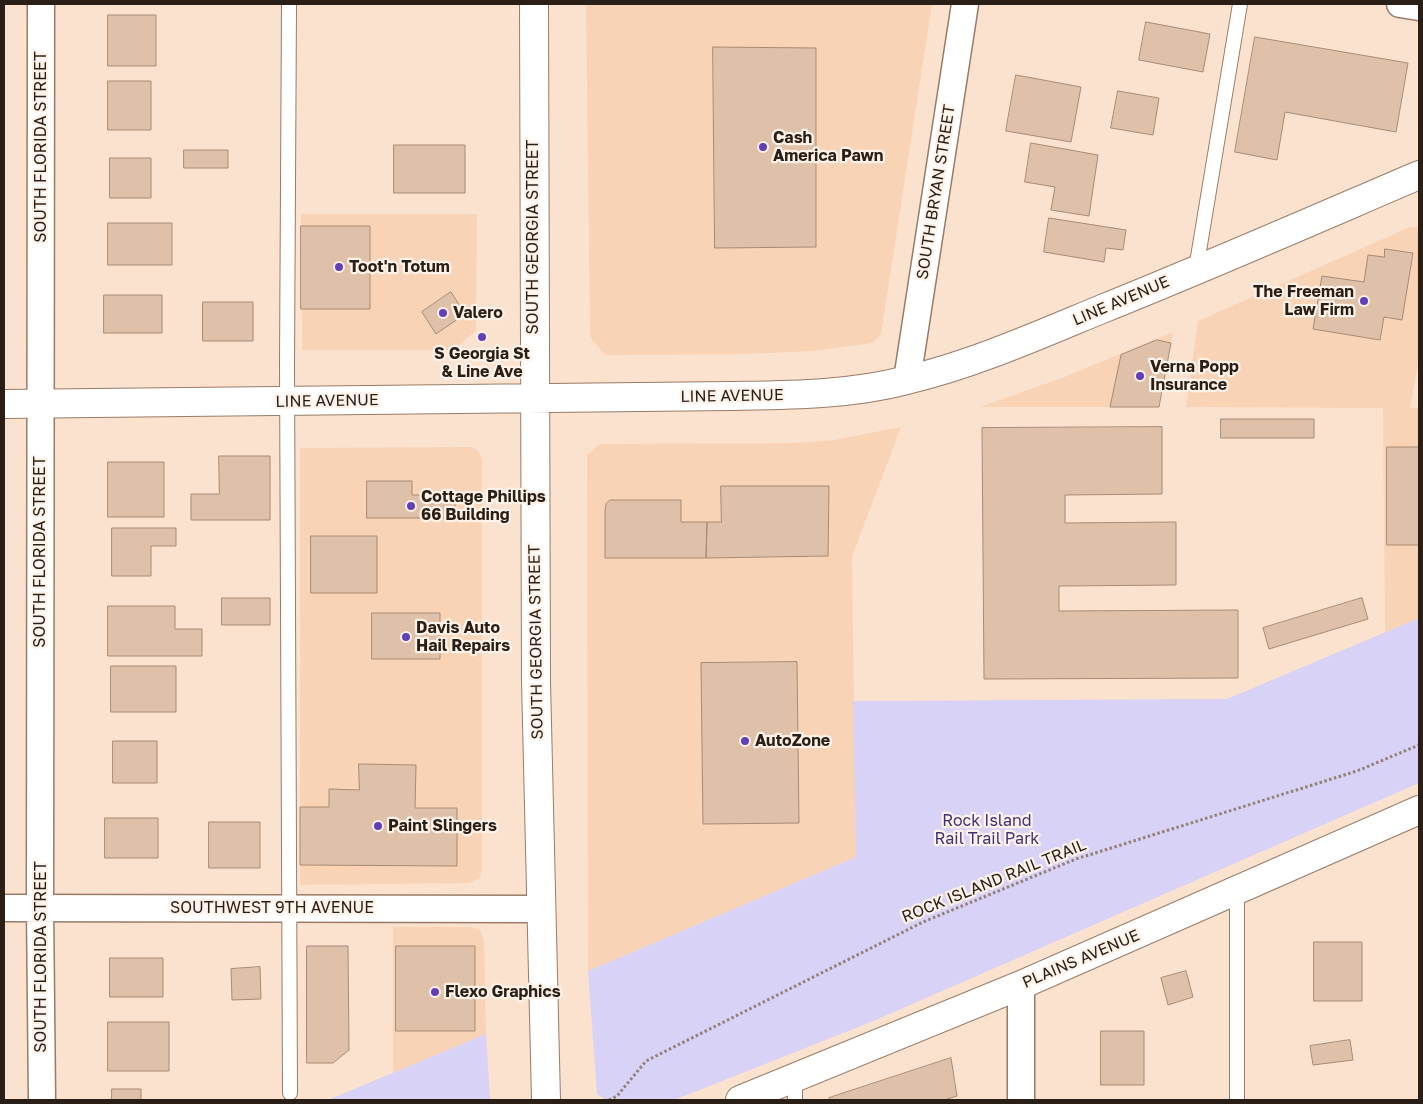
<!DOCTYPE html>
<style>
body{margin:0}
#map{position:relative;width:1423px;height:1104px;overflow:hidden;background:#fbe2cf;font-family:"Golos Text",sans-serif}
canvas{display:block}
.frame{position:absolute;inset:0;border:5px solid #2a1f16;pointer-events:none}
</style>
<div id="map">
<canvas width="1423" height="1104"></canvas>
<div class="frame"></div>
</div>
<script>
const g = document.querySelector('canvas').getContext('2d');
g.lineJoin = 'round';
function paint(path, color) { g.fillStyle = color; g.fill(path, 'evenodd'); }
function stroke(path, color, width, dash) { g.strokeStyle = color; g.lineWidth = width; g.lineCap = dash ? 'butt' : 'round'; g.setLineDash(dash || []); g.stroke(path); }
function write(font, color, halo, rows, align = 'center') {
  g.font = font + ' "Golos Text",sans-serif'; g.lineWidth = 4.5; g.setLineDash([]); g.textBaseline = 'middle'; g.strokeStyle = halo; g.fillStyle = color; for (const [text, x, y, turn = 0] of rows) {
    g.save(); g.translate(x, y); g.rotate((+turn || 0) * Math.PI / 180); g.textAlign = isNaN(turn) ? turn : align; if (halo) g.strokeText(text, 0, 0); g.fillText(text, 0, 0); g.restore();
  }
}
paint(new Path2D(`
 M 586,4 L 932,4 L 881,334 L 873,343 L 812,351 L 746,354 L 605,355 L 590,337 Z
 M 301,214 L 477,214 L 476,331 L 452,350 L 302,350 Z
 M 1410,227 L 1419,227 L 1419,359 L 1410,408 L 1419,408 L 1419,618 L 1385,632 L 1383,408 L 1186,407 L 1198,321 Z
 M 1173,332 L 1159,407 L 980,407 L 1062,378 Z
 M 901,427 L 852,557 L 856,857 L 588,971 L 587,455 L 600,444 L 795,443 L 835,440 Z
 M 472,447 L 478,451 L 482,459 L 482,869 L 480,878 L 469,883 L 300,885 L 300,448 Z
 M 393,927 L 472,927 L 480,930 L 484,940 L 486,1034 L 393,1073 Z`), '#f8d3b6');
paint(new Path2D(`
 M 1419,618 L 1419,783 L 871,1022 L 674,1100 L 606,1100 L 597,1094 L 588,971 L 856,857 L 853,701 L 1227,699 Z
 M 486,1034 L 490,1100 L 328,1100 Z`), '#d7d2f6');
const building = new Path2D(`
 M 108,15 L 156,15 L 156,66 L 108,66 Z
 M 1146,22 L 1210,34 L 1203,72 L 1139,60 Z
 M 1255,37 L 1408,63 L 1396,132 L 1285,112 L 1277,160 L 1235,152 Z
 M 713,47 L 816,48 L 816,247 L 715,248 Z
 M 1016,75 L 1081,87 L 1071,142 L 1006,131 Z
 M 108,81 L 151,81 L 151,130 L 108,130 Z
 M 1118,91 L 1159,98 L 1153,135 L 1111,128 Z
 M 1031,143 L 1098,155 L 1089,216 L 1051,210 L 1055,187 L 1025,182 Z
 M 394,145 L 465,145 L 465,193 L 394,193 Z
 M 184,150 L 228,150 L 228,168 L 184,168 Z
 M 110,158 L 151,158 L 151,198 L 110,198 Z
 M 1049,218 L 1126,230 L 1123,250 L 1106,248 L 1104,262 L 1044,252 Z
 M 108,223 L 172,223 L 172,265 L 108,265 Z
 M 301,226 L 370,226 L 370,309 L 301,309 Z
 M 1385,249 L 1413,253 L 1402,320 L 1384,317 L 1380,340 L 1313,329 L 1322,276 L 1364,282 L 1368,255 L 1384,257 Z
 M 451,292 L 465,314 L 436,334 L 422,312 Z
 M 104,295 L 162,295 L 162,333 L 104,333 Z
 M 203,302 L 253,302 L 253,341 L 203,341 Z
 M 1157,340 L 1171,343 L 1159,407 L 1110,407 L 1121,355 Z
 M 1221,419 L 1314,419 L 1314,438 L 1221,438 Z
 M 1162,427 L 1162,494 L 1065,495 L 1065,523 L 1176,522 L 1176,585 L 1059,586 L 1059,611 L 1238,610 L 1238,678 L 984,679 L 982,428 Z
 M 1387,447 L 1419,447 L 1419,545 L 1387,545 Z
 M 219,456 L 270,456 L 270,520 L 191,520 L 191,494 L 219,494 Z
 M 108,462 L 164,462 L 164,517 L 108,517 Z
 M 367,481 L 412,481 L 412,495 L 455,495 L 455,518 L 367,518 Z
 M 721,486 L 829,486 L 828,556 L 706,558 L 707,522 L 721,522 Z
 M 610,500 L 681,500 L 681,522 L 707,522 L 706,558 L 605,558 L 605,511 L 606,504 Z
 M 112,528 L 176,528 L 176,546 L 151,546 L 151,576 L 112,576 Z
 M 311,536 L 377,536 L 377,593 L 311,593 Z
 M 222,598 L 270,598 L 270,625 L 222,625 Z
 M 1362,598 L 1368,619 L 1269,649 L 1263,628 Z
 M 108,606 L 175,606 L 175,629 L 202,629 L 202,656 L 108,656 Z
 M 372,613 L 440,613 L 440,659 L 372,659 Z
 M 797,662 L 799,823 L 703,824 L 701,663 Z
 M 111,666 L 176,666 L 176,712 L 111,712 Z
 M 113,741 L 157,741 L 157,783 L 113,783 Z
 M 359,764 L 416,765 L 415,808 L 457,808 L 457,866 L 300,865 L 300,807 L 329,807 L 329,789 L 359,790 Z
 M 105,818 L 158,818 L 158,858 L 105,858 Z
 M 209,822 L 260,822 L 260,868 L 209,868 Z
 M 1314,942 L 1362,942 L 1362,1001 L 1314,1001 Z
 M 307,946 L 348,946 L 349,1050 L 333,1063 L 307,1063 Z
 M 396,946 L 475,946 L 475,1031 L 396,1031 Z
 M 110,958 L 163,958 L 163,997 L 110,997 Z
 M 260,967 L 261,999 L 232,1000 L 231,969 Z
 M 1186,971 L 1193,997 L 1168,1005 L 1161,978 Z
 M 108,1022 L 169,1022 L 169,1071 L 108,1071 Z
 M 1101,1031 L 1144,1031 L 1144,1085 L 1101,1085 Z
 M 1350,1040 L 1353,1060 L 1313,1065 L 1310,1046 Z
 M 951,1058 L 957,1096 L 944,1100 L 829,1100 L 829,1098 Z
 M 112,1089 L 141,1089 L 141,1100 L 112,1100 Z`);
paint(building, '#dfc1aa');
stroke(building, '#a88b75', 1);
const service = new Path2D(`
 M 289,4 L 287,365 L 290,1093
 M 1196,269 L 1240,4
 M 795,1078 L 795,1100
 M 1237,1100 L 1237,891`);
const minor = new Path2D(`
 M 41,4 L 40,908 L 42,1100
 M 1400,4 L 1419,7
 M 907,380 L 965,4
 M 4,908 L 540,909
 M 1021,1100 L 1021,985`);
const tertiary = new Path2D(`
 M 740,1100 L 1021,985 L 1419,810`);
const secondary = new Path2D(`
 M 534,4 L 536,681 L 546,1100
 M 4,404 L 731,396 C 789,395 850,395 907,380 C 974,364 1039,335 1102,309 C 1209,266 1314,220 1419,175`);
stroke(service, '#987c67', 16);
stroke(minor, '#987c67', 29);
stroke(tertiary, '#987c67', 30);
stroke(secondary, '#987c67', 30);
stroke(new Path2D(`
 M 609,1100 L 617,1096 L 646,1061 L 923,922 L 1076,859 L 1357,771 L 1419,745`), '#938173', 3, [2.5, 2.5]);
stroke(service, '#fff', 14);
stroke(minor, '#fff', 26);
stroke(tertiary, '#fff', 28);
stroke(secondary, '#fff', 28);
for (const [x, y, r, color] of [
 [763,147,5,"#623fb8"],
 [339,267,5,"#623fb8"],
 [1364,301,5,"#623fb8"],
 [443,313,5,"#623fb8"],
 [482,337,5,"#623fb8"],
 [1140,376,5,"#623fb8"],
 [411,506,5,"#623fb8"],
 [406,637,5,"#623fb8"],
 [745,741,5,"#623fb8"],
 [378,826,5,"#623fb8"],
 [435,992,5,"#623fb8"]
]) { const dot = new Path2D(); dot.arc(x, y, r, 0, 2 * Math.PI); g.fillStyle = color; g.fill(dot); stroke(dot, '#fff2e9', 2); }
write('bold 16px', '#2a1f16', '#fff2e9', [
 ["Cash",773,138],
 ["America Pawn",773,156],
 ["Toot'n Totum",349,267],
 ["The Freeman",1354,292,"right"],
 ["Law Firm",1354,310,"right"],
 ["Valero",453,313],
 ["S Georgia St",482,354,"center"],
 ["& Line Ave",482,372,"center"],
 ["Verna Popp",1150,367],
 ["Insurance",1150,385],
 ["Cottage Phillips",421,497],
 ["66 Building",421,515],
 ["Davis Auto",416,628],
 ["Hail Repairs",416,646],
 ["AutoZone",755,741],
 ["Paint Slingers",388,826],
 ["Flexo Graphics",445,992]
], 'left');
write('16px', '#2a1f16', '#fff2e9', [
 ["SOUTH FLORIDA STREET",41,147,-90],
 ["SOUTH BRYAN STREET",936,192,-81],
 ["SOUTH GEORGIA STREET",533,237,-90],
 ["LINE AVENUE",1121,301,-23],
 ["LINE AVENUE",732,396,-1],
 ["LINE AVENUE",327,401,-1],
 ["SOUTH FLORIDA STREET",40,552,-90],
 ["SOUTH GEORGIA STREET",536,642,-91],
 ["ROCK ISLAND RAIL TRAIL",994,881,-22],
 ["SOUTHWEST 9TH AVENUE",272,908],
 ["SOUTH FLORIDA STREET",41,957,-90],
 ["PLAINS AVENUE",1081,959,-23]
]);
write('16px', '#423176', '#fff2e9', [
 ["Rock Island",987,821],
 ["Rail Trail Park",987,839]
]);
</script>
